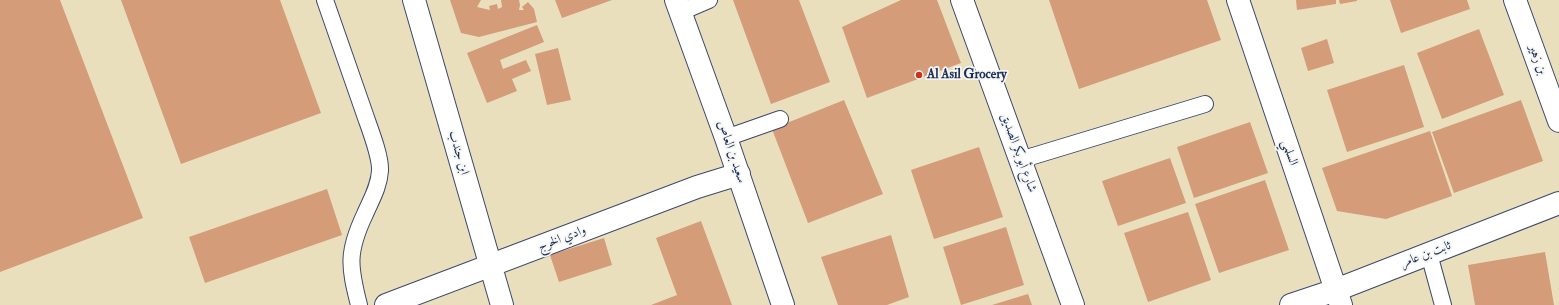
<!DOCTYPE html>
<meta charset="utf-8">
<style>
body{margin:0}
canvas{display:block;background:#eadfbc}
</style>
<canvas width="1559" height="305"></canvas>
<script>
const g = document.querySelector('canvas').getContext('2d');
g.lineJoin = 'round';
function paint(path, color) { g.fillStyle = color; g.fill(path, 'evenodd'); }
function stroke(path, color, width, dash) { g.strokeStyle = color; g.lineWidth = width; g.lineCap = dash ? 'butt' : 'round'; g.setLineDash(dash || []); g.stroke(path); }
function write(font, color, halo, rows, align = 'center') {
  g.font = font + ' "IM FELL Double Pica",Amiri,serif'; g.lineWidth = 3.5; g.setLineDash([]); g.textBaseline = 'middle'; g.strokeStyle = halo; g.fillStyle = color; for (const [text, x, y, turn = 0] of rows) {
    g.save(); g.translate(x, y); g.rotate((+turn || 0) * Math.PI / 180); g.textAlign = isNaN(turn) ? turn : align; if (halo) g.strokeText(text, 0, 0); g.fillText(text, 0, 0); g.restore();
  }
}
paint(new Path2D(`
 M 0,0 L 60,0 L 143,218 L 0,272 Z
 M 121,0 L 280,0 L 321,113 L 181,164 Z
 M 450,0 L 481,0 L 477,7 L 490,10 L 489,6 L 497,4 L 498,9 L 502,7 L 501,0 L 519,0 L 520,5 L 519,10 L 524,10 L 522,7 L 528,2 L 534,9 L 537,22 L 479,37 L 461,33 Z
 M 555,0 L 612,0 L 562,18 Z
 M 733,0 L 799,0 L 830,82 L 771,104 Z
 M 901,0 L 937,0 L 961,63 L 867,98 L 842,27 Z
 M 1049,0 L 1207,0 L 1221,40 L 1079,89 Z
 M 1296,0 L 1336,0 L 1336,4 L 1297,10 Z
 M 1339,0 L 1357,0 L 1357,1 L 1340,4 Z
 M 1390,0 L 1467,0 L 1470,9 L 1401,33 Z
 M 537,25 L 544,42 L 500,60 L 503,69 L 526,60 L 531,71 L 512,79 L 517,91 L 487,103 L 467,53 Z
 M 1479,29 L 1504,95 L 1442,119 L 1417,53 Z
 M 1327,39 L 1334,63 L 1308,71 L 1301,48 Z
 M 558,48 L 571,100 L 547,105 L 535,54 Z
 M 1404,65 L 1424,127 L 1347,152 L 1327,90 Z
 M 844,100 L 883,194 L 808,223 L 772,129 Z
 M 1521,100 L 1543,161 L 1454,193 L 1432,132 Z
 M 1250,122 L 1268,173 L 1194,198 L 1177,147 Z
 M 1430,131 L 1452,196 L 1386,219 L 1337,211 L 1322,168 Z
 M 979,147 L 1003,217 L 934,239 L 911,170 Z
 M 1170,158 L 1186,203 L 1118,226 L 1102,181 Z
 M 1265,180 L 1289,250 L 1219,273 L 1195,204 Z
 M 327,189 L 342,235 L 205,283 L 189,237 Z
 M 1188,212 L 1211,280 L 1148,302 L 1124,233 Z
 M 701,221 L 732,305 L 651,305 L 677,295 L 656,238 Z
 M 1006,227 L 1024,285 L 961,305 L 943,247 Z
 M 891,235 L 909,297 L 887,305 L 838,305 L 821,257 Z
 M 604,238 L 612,265 L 559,282 L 550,255 Z
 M 1545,252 L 1554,305 L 1475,305 L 1468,265 Z
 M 1028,294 L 1032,305 L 992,305 Z`), '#d49c78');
const lane = new Path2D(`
 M 325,0 C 338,37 351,75 364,112 C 369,127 381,156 380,171 C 379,187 371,200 365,214 C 347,252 349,266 359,305
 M 681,12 L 709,0
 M 726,138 L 780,119
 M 1020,160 L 1205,104
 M 1429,254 L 1443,305`);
const street = new Path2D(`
 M 414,0 L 502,305
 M 962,0 L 1073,305
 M 1238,0 L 1341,305
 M 1515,0 L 1559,121
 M 386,305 L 697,187 L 739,174
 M 1291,305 L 1336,290 L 1559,203`);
const secondary = new Path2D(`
 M 676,0 L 726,138 L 783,305`);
stroke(lane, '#3a496c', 18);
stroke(street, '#3a496c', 24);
stroke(secondary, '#3a496c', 24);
stroke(lane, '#fff', 16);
stroke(street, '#fff', 22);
stroke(secondary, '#fff', 22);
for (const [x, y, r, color] of [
 [919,75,4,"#c8321e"]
]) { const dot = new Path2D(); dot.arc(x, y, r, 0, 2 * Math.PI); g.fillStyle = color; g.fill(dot); stroke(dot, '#f6f6f2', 1.5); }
write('13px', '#1b2f5e', '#f6f6f2', [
 ["بن زهير",1537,60,70],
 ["سعيد بن العاص",731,152,71],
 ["ابن جندب",458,153,74],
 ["شارع أبو بكر الصديق",1018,153,70],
 ["السلمي",1289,153,71],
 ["وادي الخرج",562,239,-21],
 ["ثابت بن عامر",1426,255,-21]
]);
write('bold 13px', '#1b2f5e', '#f6f6f2', [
 ["Al Asil Grocery",927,75]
], 'left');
</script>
